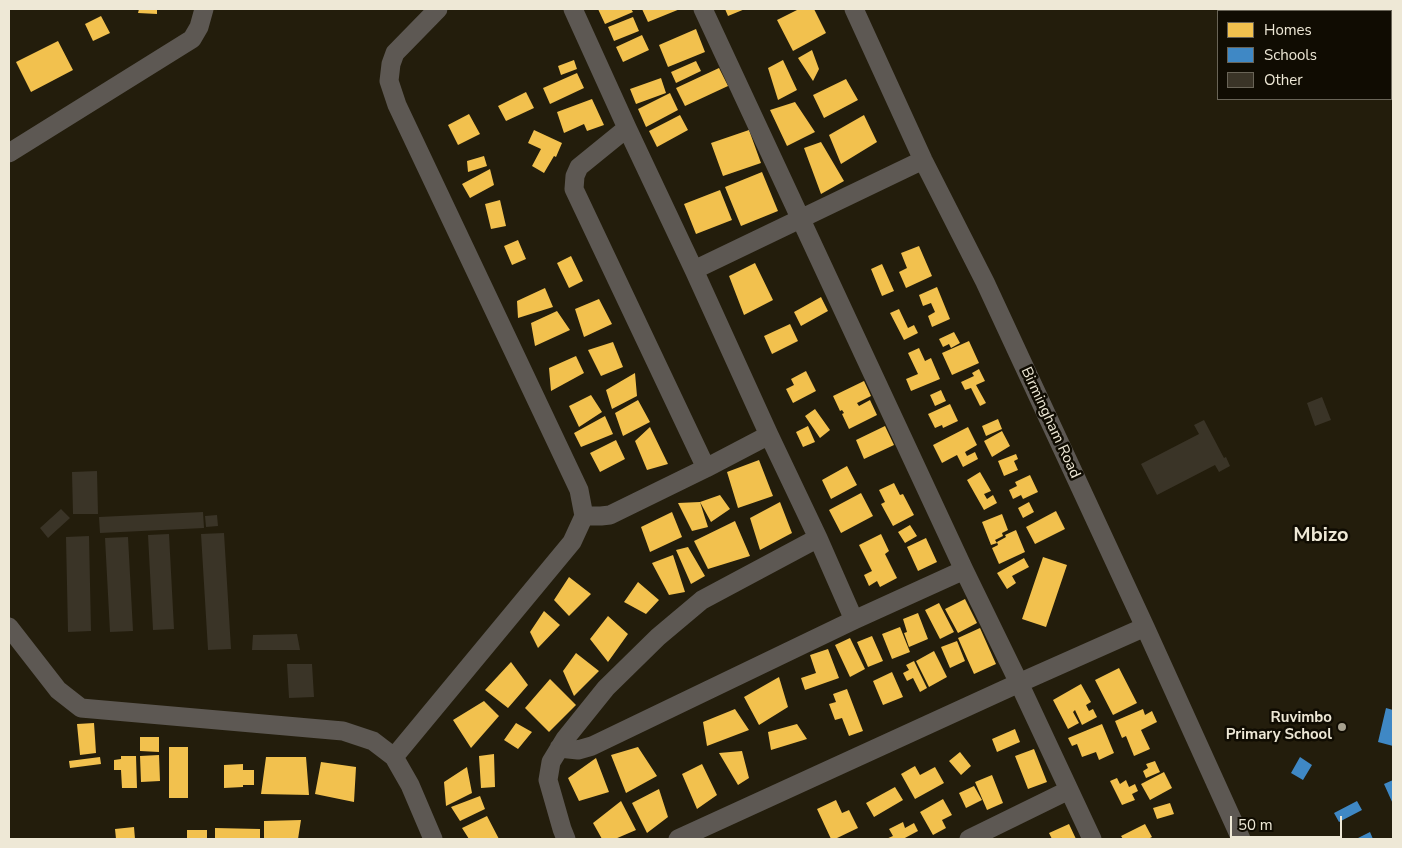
<!DOCTYPE html>
<style>
body{margin:0}
#map{position:relative;width:1402px;height:848px;overflow:hidden;background:#231d0c;font-family:"Nunito Sans",sans-serif}
canvas{display:block}
.frame{position:absolute;inset:0;border:10px solid #eee8d6;pointer-events:none}
.legend{position:absolute;left:1217px;top:10px;width:175px;height:90px;box-sizing:border-box;background:#100c02;border:1px solid #696457;margin:0;padding:6px 9px;list-style:none;font-size:15px;color:#eee8d6}
.legend li{display:flex;align-items:center;gap:10px;height:25px}
.legend b{width:25px;border:1px solid #696457}
.scale{position:absolute;left:1230px;top:816px;width:112px;height:22px;box-sizing:border-box;border:2px solid #eee8d6;border-top:0;padding-left:6px;font-size:15px;line-height:18px;white-space:nowrap;color:#eee8d6;-webkit-text-stroke:4px #100c02;paint-order:stroke}
</style>
<div id="map">
<canvas width="1402" height="848"></canvas>
<div class="frame"></div>
<ul class="legend">
<li><b style="height:14px;background:#f2c14e"></b>Homes</li>
<li><b style="height:14px;background:#3f88c5"></b>Schools</li>
<li><b style="height:14px;background:#3a3427"></b>Other</li>
</ul>
<div class="scale">50 m</div>
</div>
<script>
const g = document.querySelector('canvas').getContext('2d');
g.lineJoin = 'round';
function paint(path, color) { g.fillStyle = color; g.fill(path, 'evenodd'); }
function stroke(path, color, width, dash) { g.strokeStyle = color; g.lineWidth = width; g.lineCap = dash ? 'butt' : 'round'; g.setLineDash(dash || []); g.stroke(path); }
function write(font, color, halo, rows, align = 'center') {
  g.font = font + ' "Nunito Sans",sans-serif'; g.lineWidth = 5; g.setLineDash([]); g.textBaseline = 'middle'; g.strokeStyle = halo; g.fillStyle = color; for (const [text, x, y, turn = 0] of rows) {
    g.save(); g.translate(x, y); g.rotate((+turn || 0) * Math.PI / 180); g.textAlign = isNaN(turn) ? turn : align; if (halo) g.strokeText(text, 0, 0); g.fillText(text, 0, 0); g.restore();
  }
}
paint(new Path2D(`
 M 139,9 L 157,9 L 157,14 L 138,13 Z
 M 598,9 L 631,9 L 633,12 L 605,24 Z
 M 642,9 L 680,9 L 648,22 Z
 M 725,9 L 745,9 L 728,16 Z
 M 799,9 L 814,9 L 826,33 L 793,51 L 777,20 Z
 M 101,16 L 110,33 L 93,41 L 85,24 Z
 M 633,17 L 639,31 L 614,41 L 608,27 Z
 M 696,29 L 705,52 L 668,67 L 659,45 Z
 M 642,35 L 649,50 L 623,62 L 616,47 Z
 M 58,41 L 73,70 L 31,92 L 16,62 Z
 M 812,50 L 819,69 L 813,81 L 798,58 Z
 M 574,60 L 577,69 L 561,75 L 558,66 Z
 M 783,60 L 797,90 L 778,100 L 768,68 Z
 M 696,61 L 701,71 L 676,83 L 671,72 Z
 M 719,68 L 728,86 L 685,106 L 676,88 Z
 M 577,73 L 584,88 L 550,104 L 543,88 Z
 M 661,78 L 666,93 L 636,104 L 630,89 Z
 M 846,79 L 858,100 L 824,118 L 813,95 Z
 M 526,92 L 534,108 L 506,121 L 498,106 Z
 M 670,93 L 678,110 L 646,127 L 638,109 Z
 M 592,99 L 604,125 L 587,131 L 584,124 L 564,133 L 557,112 Z
 M 795,102 L 815,132 L 787,146 L 770,110 Z
 M 469,114 L 480,134 L 458,145 L 448,125 Z
 M 680,115 L 688,130 L 657,147 L 649,131 Z
 M 864,115 L 877,142 L 841,164 L 829,135 Z
 M 534,130 L 562,143 L 556,157 L 554,156 L 544,173 L 532,166 L 541,149 L 528,143 Z
 M 749,130 L 761,163 L 723,176 L 711,143 Z
 M 821,142 L 844,181 L 821,194 L 804,148 Z
 M 484,156 L 487,166 L 468,172 L 467,161 Z
 M 490,169 L 494,185 L 470,198 L 462,184 Z
 M 762,172 L 778,211 L 741,226 L 725,187 Z
 M 720,190 L 732,220 L 696,234 L 684,204 Z
 M 500,200 L 506,226 L 491,229 L 485,204 Z
 M 518,240 L 526,259 L 512,265 L 504,246 Z
 M 919,246 L 932,276 L 906,288 L 899,272 L 907,268 L 901,253 Z
 M 571,256 L 583,281 L 569,288 L 557,263 Z
 M 755,263 L 773,300 L 744,315 L 729,276 Z
 M 882,264 L 894,291 L 882,296 L 871,269 Z
 M 937,287 L 950,319 L 932,327 L 928,316 L 935,312 L 931,303 L 923,306 L 919,295 Z
 M 545,288 L 553,307 L 518,318 L 517,301 Z
 M 821,297 L 828,311 L 801,326 L 794,312 Z
 M 599,299 L 612,324 L 584,337 L 575,309 Z
 M 899,309 L 908,328 L 914,325 L 918,333 L 904,340 L 890,313 Z
 M 557,311 L 570,330 L 535,346 L 531,323 Z
 M 790,324 L 798,341 L 772,354 L 764,336 Z
 M 954,332 L 960,343 L 951,348 L 949,344 L 943,347 L 939,339 Z
 M 969,341 L 979,363 L 952,375 L 942,353 Z
 M 613,342 L 623,367 L 601,376 L 588,350 Z
 M 919,348 L 925,361 L 931,358 L 940,379 L 911,391 L 906,379 L 918,374 L 908,353 Z
 M 576,356 L 584,373 L 551,391 L 549,368 Z
 M 979,369 L 985,381 L 976,385 L 986,403 L 980,406 L 971,388 L 965,390 L 961,382 L 974,376 L 972,373 Z
 M 806,371 L 816,391 L 793,403 L 786,389 L 794,385 L 791,379 Z
 M 635,373 L 637,396 L 612,409 L 606,390 Z
 M 864,381 L 871,396 L 857,403 L 859,406 L 870,400 L 877,415 L 849,429 L 842,414 L 844,413 L 842,410 L 840,411 L 833,396 Z
 M 941,390 L 946,401 L 935,406 L 930,395 Z
 M 591,395 L 602,412 L 579,427 L 569,406 Z
 M 638,400 L 650,422 L 623,436 L 615,413 Z
 M 950,404 L 958,421 L 943,428 L 942,425 L 935,428 L 928,414 Z
 M 815,409 L 830,430 L 820,438 L 805,416 Z
 M 605,416 L 613,434 L 581,447 L 574,433 Z
 M 998,419 L 1002,429 L 986,436 L 982,426 Z
 M 808,426 L 815,442 L 803,447 L 796,432 Z
 M 885,426 L 894,445 L 864,459 L 856,440 Z
 M 650,427 L 668,464 L 647,470 L 635,441 Z
 M 968,427 L 977,445 L 965,452 L 967,456 L 975,452 L 978,459 L 963,467 L 957,455 L 942,463 L 933,445 Z
 M 1002,431 L 1010,446 L 992,457 L 984,441 Z
 M 616,440 L 625,459 L 600,472 L 590,453 Z
 M 1016,454 L 1018,459 L 1014,461 L 1018,470 L 1004,476 L 998,461 Z
 M 759,460 L 773,496 L 738,508 L 727,472 Z
 M 847,466 L 857,485 L 831,499 L 822,480 Z
 M 980,472 L 991,491 L 984,494 L 987,499 L 993,495 L 997,503 L 984,510 L 967,480 Z
 M 1030,475 L 1038,492 L 1023,499 L 1021,495 L 1013,499 L 1009,490 L 1017,486 L 1015,482 Z
 M 894,483 L 900,495 L 903,494 L 914,515 L 893,526 L 881,504 L 885,502 L 879,490 Z
 M 861,493 L 873,516 L 841,533 L 829,510 Z
 M 720,495 L 730,509 L 711,522 L 700,502 L 708,527 L 692,531 L 678,503 L 700,502 Z
 M 780,502 L 792,533 L 760,550 L 750,518 Z
 M 1029,502 L 1034,512 L 1023,518 L 1018,508 Z
 M 1056,511 L 1065,529 L 1035,544 L 1026,527 Z
 M 672,512 L 682,537 L 650,552 L 641,527 Z
 M 1002,514 L 1008,530 L 1002,533 L 1003,536 L 995,540 L 997,543 L 991,545 L 982,522 Z
 M 735,521 L 750,556 L 708,569 L 694,541 Z
 M 910,525 L 917,536 L 905,543 L 898,532 Z
 M 1016,530 L 1025,552 L 999,564 L 992,548 L 998,545 L 997,542 L 1006,537 L 1005,535 Z
 M 881,534 L 889,551 L 885,554 L 897,578 L 880,587 L 877,581 L 869,586 L 864,575 L 872,571 L 859,545 Z
 M 926,538 L 937,562 L 918,571 L 907,547 Z
 M 688,547 L 705,576 L 691,584 L 676,550 Z
 M 673,555 L 685,592 L 669,595 L 652,563 Z
 M 1043,557 L 1067,565 L 1046,627 L 1022,619 Z
 M 1024,558 L 1029,567 L 1012,576 L 1016,583 L 1007,589 L 997,573 Z
 M 569,577 L 591,594 L 569,616 L 554,600 Z
 M 638,582 L 659,600 L 646,614 L 624,602 Z
 M 965,599 L 977,623 L 958,633 L 945,609 Z
 M 939,603 L 954,632 L 940,639 L 925,610 Z
 M 544,611 L 560,625 L 538,648 L 530,632 Z
 M 918,613 L 928,639 L 909,647 L 904,633 L 907,632 L 903,619 Z
 M 608,616 L 628,634 L 608,662 L 590,639 Z
 M 900,627 L 910,652 L 892,659 L 882,634 Z
 M 980,628 L 996,664 L 974,674 L 958,638 Z
 M 872,636 L 883,661 L 868,667 L 857,642 Z
 M 850,638 L 865,669 L 850,677 L 835,645 Z
 M 957,641 L 965,661 L 950,668 L 941,647 Z
 M 828,649 L 839,678 L 805,690 L 801,678 L 816,673 L 810,655 Z
 M 934,651 L 947,677 L 929,687 L 916,661 Z
 M 576,653 L 599,671 L 574,696 L 563,671 Z
 M 914,661 L 927,688 L 920,692 L 913,678 L 907,681 L 903,673 L 909,670 L 906,665 Z
 M 511,662 L 528,685 L 508,708 L 485,690 Z
 M 1119,668 L 1137,703 L 1113,715 L 1095,680 Z
 M 892,672 L 903,697 L 883,705 L 873,681 Z
 M 779,677 L 788,707 L 759,725 L 744,697 Z
 M 550,679 L 576,705 L 549,732 L 525,708 Z
 M 1081,684 L 1091,702 L 1086,705 L 1089,711 L 1093,709 L 1097,717 L 1082,725 L 1075,710 L 1073,712 L 1079,723 L 1068,729 L 1053,700 Z
 M 847,689 L 863,731 L 849,736 L 842,718 L 835,720 L 829,704 L 836,702 L 833,694 Z
 M 484,701 L 499,716 L 471,748 L 453,720 Z
 M 735,709 L 749,730 L 707,746 L 703,722 Z
 M 1143,709 L 1145,715 L 1152,711 L 1157,722 L 1141,730 L 1150,749 L 1134,756 L 1126,736 L 1122,738 L 1115,721 Z
 M 94,723 L 96,753 L 80,755 L 77,724 Z
 M 516,723 L 532,732 L 518,749 L 504,740 Z
 M 797,724 L 807,739 L 771,750 L 768,732 Z
 M 1102,724 L 1114,753 L 1099,760 L 1096,752 L 1082,757 L 1077,744 L 1072,746 L 1068,738 Z
 M 1015,729 L 1020,742 L 997,752 L 992,739 Z
 M 140,737 L 159,737 L 159,752 L 140,751 Z
 M 169,747 L 188,747 L 188,798 L 169,798 Z
 M 638,747 L 657,776 L 626,793 L 611,755 Z
 M 1034,749 L 1047,782 L 1028,789 L 1015,756 Z
 M 742,751 L 749,778 L 738,785 L 719,753 Z
 M 960,752 L 971,766 L 961,775 L 949,761 Z
 M 494,754 L 495,787 L 481,788 L 479,756 Z
 M 159,755 L 160,781 L 141,782 L 140,756 Z
 M 121,756 L 136,756 L 137,788 L 122,788 L 121,770 L 114,770 L 114,760 L 121,759 Z
 M 100,757 L 101,764 L 70,768 L 69,761 Z
 M 266,757 L 306,757 L 309,795 L 261,794 Z
 M 596,758 L 609,792 L 579,801 L 568,778 Z
 M 1155,761 L 1160,772 L 1146,778 L 1143,771 L 1148,768 L 1146,764 Z
 M 321,762 L 356,767 L 354,802 L 315,794 Z
 M 243,764 L 243,770 L 254,770 L 254,785 L 243,785 L 243,787 L 224,788 L 224,765 Z
 M 702,764 L 717,795 L 697,809 L 682,774 Z
 M 915,766 L 920,775 L 935,767 L 944,783 L 915,799 L 901,774 Z
 M 467,767 L 472,793 L 446,806 L 444,782 Z
 M 1164,772 L 1172,788 L 1150,800 L 1141,784 Z
 M 992,775 L 1003,803 L 987,810 L 975,782 Z
 M 1117,778 L 1120,784 L 1126,780 L 1129,787 L 1135,784 L 1138,791 L 1132,794 L 1135,800 L 1122,805 L 1110,781 Z
 M 974,786 L 982,800 L 966,808 L 959,793 Z
 M 895,787 L 903,800 L 874,817 L 866,803 Z
 M 659,789 L 668,817 L 647,833 L 632,803 Z
 M 480,796 L 485,809 L 460,821 L 451,807 Z
 M 943,799 L 952,815 L 942,820 L 946,828 L 933,835 L 920,812 Z
 M 836,800 L 842,813 L 849,810 L 858,828 L 835,839 L 831,839 L 817,809 Z
 M 621,801 L 636,830 L 615,839 L 602,839 L 593,823 Z
 M 1170,803 L 1174,814 L 1157,819 L 1153,808 Z
 M 487,816 L 499,839 L 469,839 L 462,828 Z
 M 301,820 L 298,839 L 264,839 L 264,821 Z
 M 903,822 L 905,828 L 914,823 L 918,831 L 903,839 L 886,839 L 893,836 L 889,829 Z
 M 1069,824 L 1076,839 L 1052,839 L 1049,833 Z
 M 1145,824 L 1152,837 L 1148,839 L 1123,839 L 1121,836 Z
 M 134,827 L 135,839 L 116,839 L 115,829 Z
 M 215,828 L 260,829 L 260,839 L 215,839 Z
 M 187,830 L 207,830 L 207,839 L 187,839 Z`), '#f2c14e');
paint(new Path2D(`
 M 1386,708 L 1393,710 L 1393,746 L 1378,742 Z
 M 1300,757 L 1312,765 L 1303,780 L 1291,773 Z
 M 1393,780 L 1393,804 L 1384,784 Z
 M 1357,801 L 1362,810 L 1339,822 L 1334,813 Z
 M 1370,832 L 1373,839 L 1356,839 Z`), '#3f88c5');
paint(new Path2D(`
 M 1322,397 L 1331,420 L 1315,426 L 1307,403 Z
 M 1204,420 L 1224,458 L 1226,457 L 1230,466 L 1219,472 L 1215,465 L 1157,495 L 1141,464 L 1199,434 L 1194,425 Z
 M 97,471 L 98,514 L 73,514 L 72,472 Z
 M 61,509 L 70,518 L 48,538 L 40,528 Z
 M 203,512 L 204,528 L 100,533 L 99,517 Z
 M 217,515 L 218,526 L 206,527 L 205,516 Z
 M 224,533 L 231,649 L 208,650 L 201,534 Z
 M 169,534 L 174,629 L 153,630 L 148,535 Z
 M 89,536 L 91,631 L 68,632 L 66,537 Z
 M 128,537 L 133,631 L 110,632 L 105,538 Z
 M 297,634 L 300,650 L 252,650 L 253,635 Z
 M 287,664 L 312,664 L 314,697 L 289,698 Z`), '#3a3427');
stroke(new Path2D(`
 M 573,9 L 627,128 L 694,270 L 769,435 L 818,538 L 854,620
 M 703,9 L 964,570 L 1019,683 L 1092,839
 M 854,9 L 923,160 L 985,282 L 1145,627 L 1241,839
 M 627,128 L 579,167 L 575,176 L 574,189 L 706,468
 M 9,153 L 192,39 L 199,27 L 204,9
 M 694,270 L 923,160
 M 584,516 L 601,516 L 610,515 L 706,468 L 769,435
 M 9,627 L 58,690 L 81,708 L 343,731 L 373,741 L 394,757 L 410,785 L 433,839
 M 559,748 L 578,750 L 592,746 L 854,620 L 964,570
 M 394,757 L 572,542 L 584,516 L 579,490 L 397,105 L 389,81 L 391,64 L 395,53 L 438,9
 M 566,839 L 562,829 L 548,780 L 551,762 L 565,739 L 606,688 L 658,637 L 702,600 L 818,538
 M 678,839 L 1019,683 L 1145,627
 M 969,839 L 1069,790`), '#5d5853', 19);
for (const [x, y, r, color] of [
 [1342,727,5,"#a7a18f"]
]) { const dot = new Path2D(); dot.arc(x, y, r, 0, 2 * Math.PI); g.fillStyle = color; g.fill(dot); stroke(dot, '#100c02', 2); }
write('15px', '#eee8d6', '#100c02', [
 ["Birmingham Road",1050,423,65]
]);
write('bold 15px', '#eee8d6', '#100c02', [
 ["Ruvimbo",1332,718],
 ["Primary School",1332,735]
], 'right');
write('bold 20px', '#eee8d6', '#100c02', [
 ["Mbizo",1321,536]
]);
</script>
